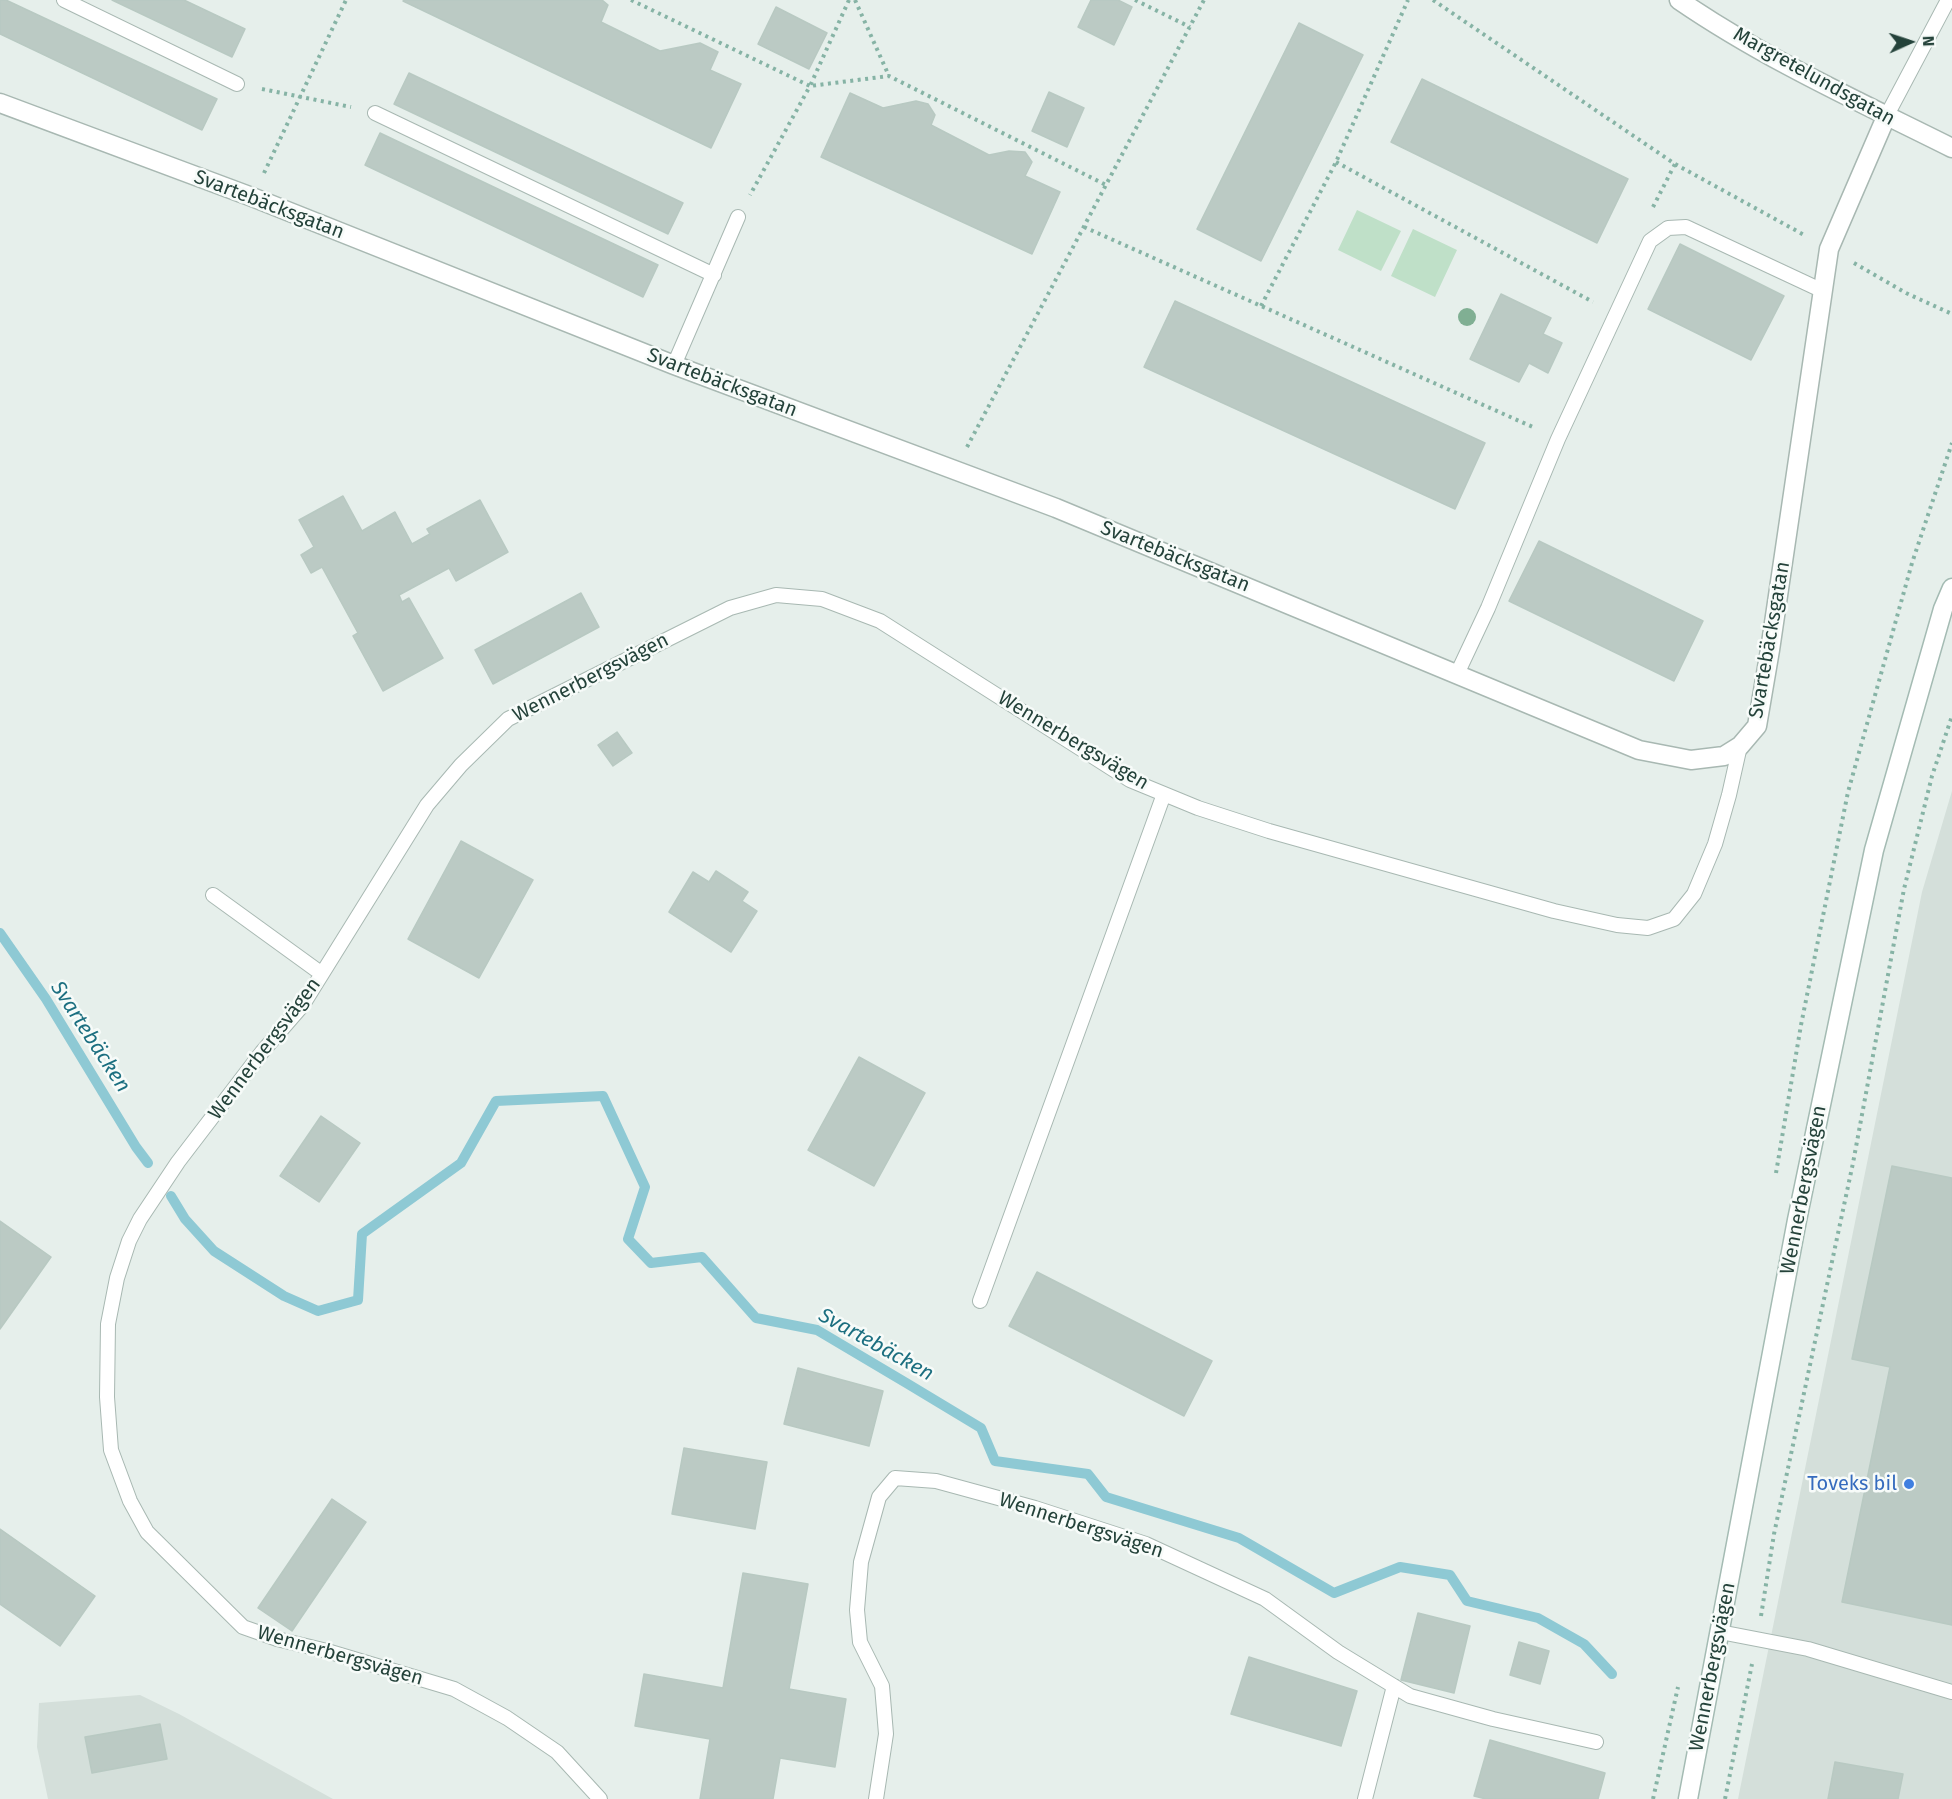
<!DOCTYPE html>
<meta charset="utf-8">
<style>
body{margin:0}
#map{position:relative;width:1952px;height:1799px;overflow:hidden;background:#e6efeb;font-family:"Fira Sans",sans-serif}
canvas{display:block}
.north{position:absolute;left:1880px;top:12px;width:60px;height:60px;-webkit-text-stroke:4px #f7fbf9;paint-order:stroke;rotate:87deg;font-size:16px;font-weight:700;line-height:24px;text-align:center;color:#24423a}
.north::after{content:'';display:block;margin:auto;width:21px;height:27px;background:#24423a;clip-path:polygon(50% 0,100% 100%,50% 72%,0 100%)}
</style>
<div id="map">
<canvas width="1952" height="1799"></canvas>
<div class="north">N</div>
</div>
<script>
const g = document.querySelector('canvas').getContext('2d');
g.lineJoin = 'round';
function paint(path, color) { g.fillStyle = color; g.fill(path, 'evenodd'); }
function stroke(path, color, width, dash) { g.strokeStyle = color; g.lineWidth = width; g.lineCap = dash ? 'butt' : 'round'; g.setLineDash(dash || []); g.stroke(path); }
function write(font, color, halo, rows, align = 'center') {
  g.font = font + ' "Fira Sans",sans-serif'; g.lineWidth = 5; g.setLineDash([]); g.textBaseline = 'middle'; g.strokeStyle = halo; g.fillStyle = color; for (const [text, x, y, turn = 0] of rows) {
    g.save(); g.translate(x, y); g.rotate((+turn || 0) * Math.PI / 180); g.textAlign = isNaN(turn) ? turn : align; if (halo) g.strokeText(text, 0, 0); g.fillText(text, 0, 0); g.restore();
  }
}
paint(new Path2D(`
 M 1952,791 L 1952,1799 L 1738,1799 L 1922,892 Z
 M 140,1695 L 179,1714 L 333,1799 L 48,1799 L 37,1747 L 39,1703 Z`), '#d4dfda');
paint(new Path2D(`
 M 1357,210 L 1401,231 L 1381,271 L 1338,250 Z
 M 1413,229 L 1457,250 L 1435,297 L 1391,276 Z`), '#bfe0c8');
stroke(new Path2D(`
 M 0,933 L 46,999 L 136,1147 L 148,1163
 M 171,1196 L 185,1219 L 214,1251 L 284,1296 L 318,1311 L 358,1300 L 362,1234 L 461,1163 L 496,1101 L 603,1096 L 645,1187 L 628,1239 L 651,1263 L 702,1257 L 756,1318 L 817,1330 L 908,1384 L 981,1428 L 995,1461 L 1088,1474 L 1106,1497 L 1239,1538 L 1334,1593 L 1400,1567 L 1450,1575 L 1467,1601 L 1538,1618 L 1584,1644 L 1612,1674`), '#8ec9d4', 10);
const building = new Path2D(`
 M 0,0 L 6,0 L 217,99 L 202,130 L 0,34 Z
 M 112,0 L 184,0 L 245,29 L 232,57 Z
 M 404,0 L 602,0 L 608,5 L 601,22 L 660,51 L 700,43 L 718,52 L 710,70 L 741,84 L 711,148 L 403,1 Z
 M 1091,0 L 1118,0 L 1132,7 L 1114,45 L 1078,27 Z
 M 776,7 L 827,33 L 809,69 L 758,44 Z
 M 1299,23 L 1363,55 L 1261,261 L 1197,229 Z
 M 409,73 L 683,203 L 668,234 L 394,104 Z
 M 1422,79 L 1628,179 L 1597,243 L 1391,142 Z
 M 1049,92 L 1084,108 L 1067,147 L 1032,131 Z
 M 850,93 L 883,108 L 916,101 L 928,104 L 935,115 L 931,125 L 989,155 L 1009,151 L 1025,152 L 1032,162 L 1025,176 L 1060,192 L 1032,254 L 821,157 Z
 M 380,133 L 658,265 L 643,297 L 365,165 Z
 M 1680,244 L 1784,296 L 1751,360 L 1648,309 Z
 M 1501,294 L 1551,318 L 1543,334 L 1562,343 L 1548,373 L 1529,363 L 1519,382 L 1470,359 Z
 M 1175,301 L 1485,443 L 1455,509 L 1144,367 Z
 M 343,496 L 362,531 L 395,512 L 412,544 L 430,534 L 427,529 L 480,500 L 508,552 L 456,581 L 449,568 L 399,595 L 402,602 L 409,598 L 443,658 L 383,691 L 353,636 L 358,633 L 322,567 L 311,573 L 301,555 L 314,547 L 299,520 Z
 M 1539,541 L 1703,621 L 1674,681 L 1509,601 Z
 M 581,593 L 599,627 L 493,684 L 475,650 Z
 M 617,732 L 632,753 L 613,766 L 598,745 Z
 M 461,841 L 533,880 L 479,978 L 408,939 Z
 M 716,871 L 748,892 L 742,901 L 757,911 L 731,952 L 669,912 L 693,872 L 709,882 Z
 M 859,1057 L 925,1093 L 874,1186 L 808,1150 Z
 M 321,1116 L 360,1143 L 319,1202 L 280,1176 Z
 M 1892,1166 L 1952,1178 L 1952,1625 L 1842,1602 L 1890,1367 L 1852,1359 Z
 M 0,1221 L 51,1257 L 0,1329 Z
 M 1037,1272 L 1212,1361 L 1184,1416 L 1009,1326 Z
 M 798,1368 L 883,1391 L 869,1446 L 784,1424 Z
 M 684,1448 L 767,1462 L 755,1529 L 672,1514 Z
 M 332,1499 L 366,1522 L 292,1631 L 258,1608 Z
 M 0,1529 L 95,1596 L 60,1646 L 0,1604 Z
 M 743,1573 L 808,1584 L 789,1689 L 846,1699 L 835,1767 L 780,1758 L 773,1799 L 700,1799 L 710,1739 L 635,1726 L 644,1674 L 723,1688 Z
 M 1418,1613 L 1470,1626 L 1454,1693 L 1401,1680 Z
 M 1519,1642 L 1549,1651 L 1540,1684 L 1510,1675 Z
 M 1249,1657 L 1357,1691 L 1341,1746 L 1231,1714 Z
 M 160,1724 L 167,1759 L 92,1773 L 85,1737 Z
 M 1490,1740 L 1605,1773 L 1598,1799 L 1486,1799 L 1474,1796 Z
 M 1835,1762 L 1903,1774 L 1898,1799 L 1828,1799 Z`);
paint(building, '#bbcac4');
stroke(building, '#b8c9c2', 1.5);
const service = new Path2D(`
 M 64,0 L 237,84
 M 375,113 L 714,275
 M 1886,117 L 1948,0
 M 674,365 L 738,217
 M 1457,674 L 1488,608 L 1558,439 L 1650,241 L 1668,228 L 1686,227 L 1823,291
 M 213,895 L 322,974
 M 980,1301 L 1164,794
 M 1720,1632 L 1808,1649 L 1952,1692
 M 600,1799 L 557,1752 L 507,1718 L 454,1689 L 327,1651 L 277,1639 L 243,1627 L 147,1532 L 130,1501 L 111,1450 L 107,1397 L 108,1324 L 117,1278 L 129,1241 L 140,1219 L 178,1162 L 262,1052 L 302,1006 L 427,805 L 461,765 L 508,719 L 730,608 L 776,595 L 822,599 L 880,621 L 1130,780 L 1198,808 L 1269,831 L 1554,911 L 1617,925 L 1648,928 L 1674,919 L 1694,894 L 1715,844 L 1729,795 L 1740,746
 M 876,1799 L 886,1734 L 882,1686 L 860,1642 L 857,1610 L 861,1562 L 879,1497 L 895,1478 L 936,1481 L 1035,1508 L 1146,1544 L 1265,1599 L 1338,1652 L 1410,1696 L 1493,1719 L 1596,1742
 M 1365,1799 L 1394,1686`);
const minor = new Path2D(`
 M 1679,0 C 1765,59 1860,102 1952,148
 M 0,103 L 252,197 L 674,365 L 1056,508 L 1639,750 L 1691,760 L 1724,756 L 1740,746 L 1757,726 L 1770,650 L 1829,249 L 1886,117`);
const secondary = new Path2D(`
 M 1688,1799 L 1797,1220 L 1874,850 L 1943,609 L 1952,588`);
stroke(service, '#a8b8b2', 16);
stroke(minor, '#a8b8b2', 21);
stroke(secondary, '#a4bbb3', 21);
stroke(new Path2D(`
 M 631,0 L 810,86 L 750,195
 M 849,0 L 810,86 L 889,76 L 1106,185
 M 855,0 L 889,76
 M 1135,0 L 1190,27
 M 1433,0 L 1675,164 L 1806,236
 M 262,89 L 351,107
 M 1336,162 L 1593,302
 M 264,173 L 346,0
 M 1653,207 L 1675,164
 M 1084,227 L 1535,428
 M 1854,263 L 1906,293 L 1952,314
 M 1261,306 L 1336,162 L 1408,0
 M 967,447 L 1204,0
 M 1776,1173 L 1801,1025 L 1848,792 L 1912,563 L 1952,443
 M 1761,1616 L 1774,1534 L 1853,1163 L 1904,889 L 1932,776 L 1952,716
 M 1653,1799 L 1678,1687
 M 1725,1799 L 1752,1664`), '#86b3a5', 4, [3, 4.5]);
stroke(service, '#fff', 14);
stroke(minor, '#fff', 18);
stroke(secondary, '#fff', 18);
g.fillStyle = '#80af93';
for (const [x, y] of [
 [1467,317]
]) { g.beginPath(); g.arc(x, y, 9, 0, 2 * Math.PI); g.fill(); }
for (const [x, y, r, color] of [
 [1909,1484,6,"#3f7fe0"]
]) { const dot = new Path2D(); dot.arc(x, y, r, 0, 2 * Math.PI); g.fillStyle = color; g.fill(dot); stroke(dot, '#f7fbf9', 2); }
write('20px', '#24423a', '#f7fbf9', [
 ["Margretelundsgatan",1814,77,29],
 ["Svartebäcksgatan",269,205,21],
 ["Svartebäcksgatan",722,383,21],
 ["Svartebäcksgatan",1175,557,22],
 ["Svartebäcksgatan",1770,640,-80],
 ["Wennerbergsvägen",591,678,-27],
 ["Wennerbergsvägen",1073,741,31],
 ["Wennerbergsvägen",265,1049,-53],
 ["Wennerbergsvägen",1804,1190,-79],
 ["Wennerbergsvägen",1081,1526,18],
 ["Wennerbergsvägen",340,1656,16],
 ["Wennerbergsvägen",1713,1667,-79]
]);
write('20px', '#366cbe', '#f7fbf9', [
 ["Toveks bil",1897,1484]
], 'right');
write('italic 21px', '#1c6f80', '#f7fbf9', [
 ["Svartebäcken",90,1037,57],
 ["Svartebäcken",876,1345,29]
]);
</script>
